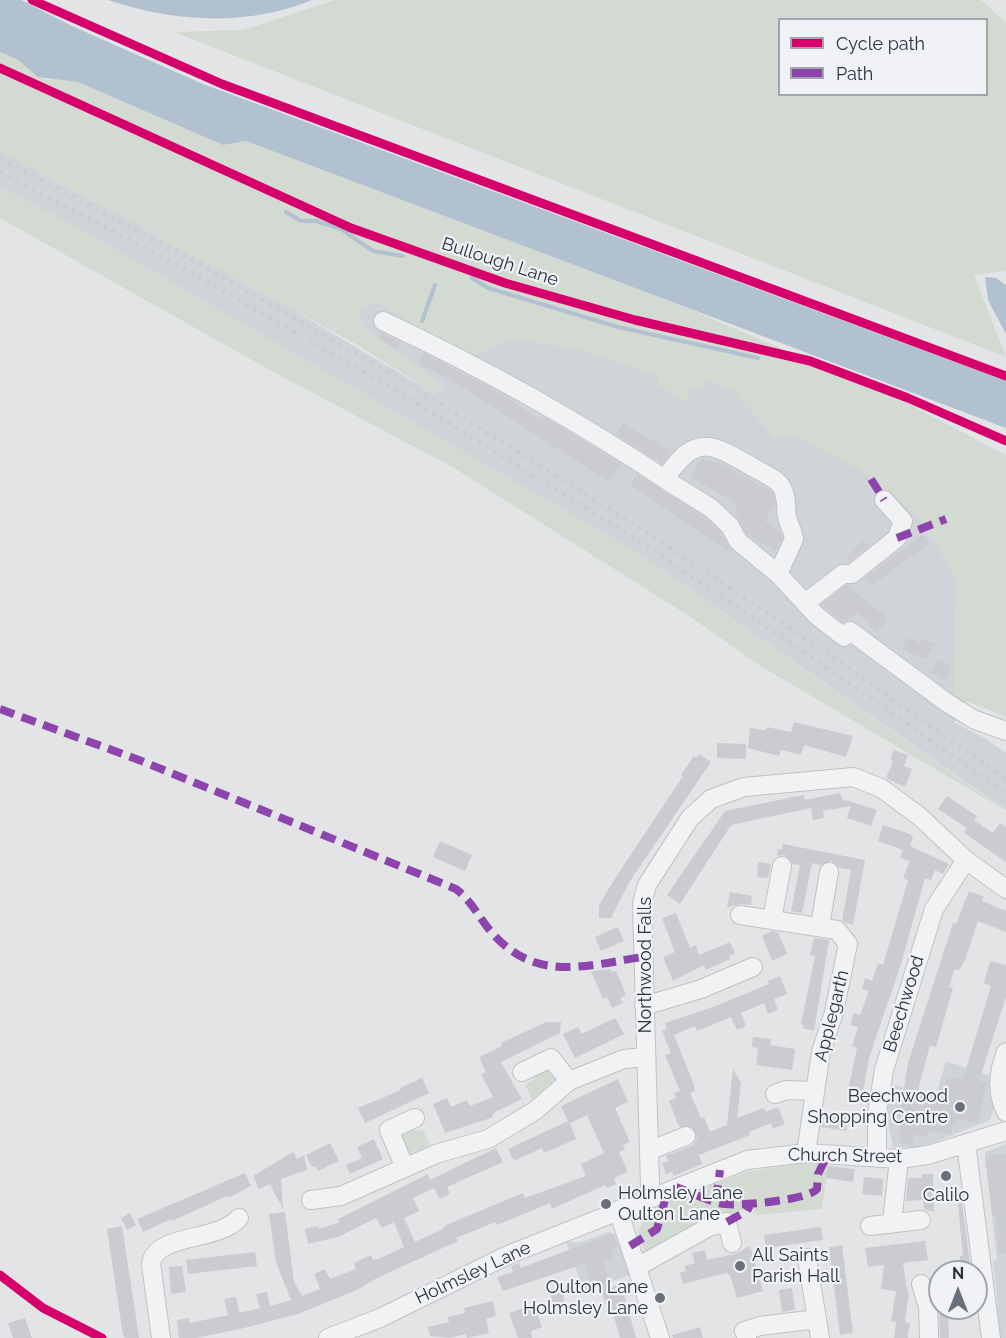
<!DOCTYPE html>
<style>
body{margin:0}
#map{position:relative;width:1006px;height:1338px;overflow:hidden;background:#e2e4e6;font-family:Raleway,sans-serif}
canvas{display:block}
.legend{position:absolute;left:778px;top:18px;width:210px;height:78px;box-sizing:border-box;background:#f0f2f6;border:2px solid #a1a5ad;margin:0;padding:8px 10px;list-style:none;font-size:18px;color:#2a323f}
.legend li{display:flex;align-items:center;gap:12px;height:30px}
.legend b{width:30px;border:2px solid #a1a5ad}
.north{position:absolute;left:928px;top:1260px;width:60px;height:60px;box-sizing:border-box;background:#f0f2f6;border:2px solid #a1a5ad;border-radius:50%;rotate:0deg;font-size:16px;font-weight:700;line-height:24px;text-align:center;color:#2a323f}
.north::after{content:'';display:block;margin:auto;width:21px;height:27px;background:#6a7079;clip-path:polygon(50% 0,100% 100%,50% 72%,0 100%)}
</style>
<div id="map">
<canvas width="1006" height="1338"></canvas>
<ul class="legend">
<li><b style="height:8px;background:#d6006c"></b>Cycle path</li>
<li><b style="height:8px;background:#8e44ad"></b>Path</li>
</ul>
<div class="north">N</div>
</div>
<script>
const g = document.querySelector('canvas').getContext('2d');
g.lineJoin = 'round';
function paint(path, color) { g.fillStyle = color; g.fill(path, 'evenodd'); }
function stroke(path, color, width, dash) { g.strokeStyle = color; g.lineWidth = width; g.lineCap = dash ? 'butt' : 'round'; g.setLineDash(dash || []); g.stroke(path); }
function write(font, color, halo, rows, align = 'center') {
  g.font = font + ' Raleway,sans-serif'; g.lineWidth = 4.5; g.setLineDash([]); g.textBaseline = 'middle'; g.strokeStyle = halo; g.fillStyle = color; for (const [text, x, y, turn = 0] of rows) {
    g.save(); g.translate(x, y); g.rotate((+turn || 0) * Math.PI / 180); g.textAlign = isNaN(turn) ? turn : align; if (halo) g.strokeText(text, 0, 0); g.fillText(text, 0, 0); g.restore();
  }
}
paint(new Path2D(`
 M 0,151 L 271,297 L 435,394 L 446,387 L 371,333 L 363,325 L 358,312 L 377,301 L 469,357 L 514,339 L 576,348 L 686,385 L 709,380 L 733,390 L 773,435 L 803,439 L 858,468 L 919,517 L 956,577 L 955,695 L 967,701 L 954,722 L 986,739 L 1006,753 L 1006,810 L 641,555 L 71,224 L 0,188 Z
 M 946,1061 L 994,1077 L 995,1106 L 990,1120 L 935,1142 L 916,1147 L 893,1148 L 886,1111 L 888,1084 L 936,1095 Z
 M 1006,1144 L 1006,1338 L 996,1338 L 992,1307 L 998,1305 L 993,1261 L 997,1260 L 985,1152 Z
 M 609,1232 L 615,1234 L 630,1275 L 578,1293 L 573,1280 L 579,1277 L 566,1242 L 580,1242 Z`), '#d0d4d9');
paint(new Path2D(`
 M 335,0 L 981,0 L 1006,23 L 1006,271 L 974,275 L 1006,357 L 174,32 L 243,30 ZM 780,20 L 986,20 L 986,94 L 780,94 Z
 M 0,52 L 18,60 L 45,80 L 62,79 L 78,82 L 223,145 L 246,141 L 673,302 L 899,399 L 1006,455 L 1006,717 L 955,696 L 956,577 L 919,517 L 858,468 L 803,439 L 773,435 L 733,390 L 709,380 L 701,391 L 690,388 L 687,403 L 657,384 L 658,376 L 576,348 L 514,339 L 469,357 L 377,301 L 358,312 L 363,325 L 371,333 L 446,387 L 435,394 L 356,344 L 0,151 Z
 M 0,188 L 71,224 L 641,555 L 1006,811 L 759,665 L 689,616 L 454,468 L 268,369 L 0,218 Z
 M 546,1066 L 556,1078 L 555,1080 L 533,1101 L 525,1085 L 535,1079 L 534,1075 Z
 M 413,1128 L 416,1131 L 423,1130 L 430,1145 L 408,1155 L 399,1134 Z
 M 808,1163 L 828,1164 L 822,1209 L 757,1215 L 751,1207 L 712,1220 L 646,1256 L 638,1233 L 648,1209 L 750,1171 Z`), '#d3dad2');
paint(new Path2D(`
 M 0,0 L 21,0 L 72,26 L 203,84 L 1006,381 L 1006,428 L 246,141 L 223,145 L 78,82 L 38,77 L 18,60 L 0,52 Z
 M 108,0 L 312,0 C 246,27 174,22 108,0 Z
 M 985,277 L 996,278 L 1006,285 L 1006,334 L 988,300 Z`), '#b2c1d0');
stroke(new Path2D(`
 M 286,212 L 301,221 L 316,221 L 341,229 L 373,251 L 403,256
 M 472,278 L 488,288 L 618,327 L 758,358
 M 422,321 L 435,285`), '#b2c1d0', 4);
paint(new Path2D(`
 M 382,333 L 401,342 L 397,349 L 379,339 Z
 M 424,353 L 498,392 L 542,420 L 544,417 L 621,464 L 609,482 L 454,382 L 418,363 Z
 M 623,423 L 670,451 L 662,464 L 616,434 Z
 M 702,459 L 721,463 L 772,492 L 775,505 L 765,521 L 780,532 L 782,538 L 776,551 L 746,533 L 737,517 L 736,503 L 690,477 Z
 M 637,474 L 704,517 L 721,533 L 729,548 L 727,551 L 630,485 Z
 M 923,534 L 930,543 L 872,585 L 865,578 Z
 M 863,541 L 869,546 L 850,561 L 846,557 Z
 M 847,585 L 889,619 L 876,632 L 858,613 L 843,622 L 822,604 Z
 M 908,637 L 920,643 L 922,638 L 934,644 L 926,660 L 902,649 Z
 M 938,659 L 952,666 L 945,680 L 931,673 Z
 M 794,722 L 853,736 L 846,757 L 804,745 L 801,755 L 781,750 L 779,756 L 748,748 L 750,728 L 766,730 L 767,727 L 791,732 Z
 M 717,743 L 746,744 L 746,759 L 717,758 Z
 M 894,750 L 908,755 L 904,766 L 912,769 L 905,787 L 886,778 L 893,761 L 890,759 Z
 M 699,754 L 711,762 L 630,881 L 611,918 L 599,918 L 599,905 L 614,880 L 683,776 L 681,775 L 694,756 L 697,758 Z
 M 840,793 L 842,799 L 877,810 L 871,826 L 847,818 L 851,806 L 823,811 L 824,818 L 813,820 L 811,808 L 731,825 L 680,904 L 667,895 L 725,811 L 804,795 L 805,800 Z
 M 947,796 L 977,816 L 974,820 L 993,833 L 1000,823 L 1006,827 L 1006,862 L 964,833 L 967,828 L 938,809 Z
 M 883,825 L 910,834 L 913,837 L 910,846 L 949,864 L 943,874 L 935,870 L 931,880 L 925,878 L 901,964 L 869,1058 L 863,1093 L 848,1091 L 857,1048 L 852,1046 L 858,1027 L 850,1025 L 854,1013 L 860,1015 L 869,991 L 862,989 L 865,978 L 872,981 L 878,963 L 883,965 L 908,880 L 903,878 L 910,861 L 900,858 L 903,850 L 878,841 Z
 M 440,841 L 472,855 L 465,871 L 433,857 Z
 M 783,844 L 865,860 L 853,925 L 842,921 L 851,870 L 839,868 L 831,861 L 821,865 L 812,863 L 802,913 L 791,911 L 800,865 L 793,864 L 785,855 L 777,856 L 778,849 L 782,849 Z
 M 758,862 L 771,864 L 768,878 L 757,877 Z
 M 969,891 L 984,897 L 982,901 L 1006,911 L 1006,932 L 978,921 L 965,960 L 960,969 L 954,970 L 949,987 L 953,988 L 936,1047 L 930,1045 L 916,1098 L 941,1102 L 947,1078 L 963,1079 L 991,986 L 984,983 L 990,961 L 1006,965 L 1006,997 L 979,1081 L 987,1083 L 978,1123 L 957,1119 L 956,1123 L 953,1122 L 951,1135 L 929,1131 L 928,1137 L 914,1134 L 912,1145 L 900,1143 L 899,1119 L 908,1063 L 953,923 L 956,924 Z
 M 730,892 L 752,896 L 751,905 L 741,904 L 727,907 Z
 M 676,913 L 690,948 L 696,945 L 699,955 L 730,942 L 735,953 L 729,956 L 730,959 L 706,970 L 704,965 L 673,981 L 663,957 L 675,952 L 662,918 Z
 M 618,927 L 624,941 L 601,951 L 595,937 Z
 M 772,931 L 778,932 L 787,954 L 772,961 L 762,936 Z
 M 814,938 L 829,940 L 814,1031 L 803,1028 L 804,1025 L 801,1024 L 815,956 L 810,955 Z
 M 611,969 L 612,972 L 616,971 L 626,995 L 620,998 L 623,1003 L 612,1008 L 607,997 L 603,999 L 591,971 Z
 M 780,976 L 787,994 L 774,999 L 778,1010 L 768,1014 L 764,1003 L 741,1013 L 746,1026 L 737,1030 L 731,1017 L 697,1031 L 695,1026 L 674,1035 L 694,1085 L 695,1091 L 690,1093 L 701,1118 L 704,1117 L 710,1132 L 727,1125 L 733,1069 L 741,1083 L 737,1118 L 764,1108 L 766,1112 L 778,1107 L 785,1124 L 773,1129 L 771,1123 L 749,1132 L 750,1135 L 699,1155 L 702,1164 L 674,1176 L 672,1172 L 666,1174 L 662,1163 L 668,1161 L 666,1156 L 693,1145 L 697,1137 L 692,1127 L 679,1127 L 669,1101 L 676,1098 L 674,1093 L 680,1091 L 665,1055 L 671,1053 L 662,1031 L 667,1029 L 665,1023 L 713,1007 L 769,984 L 768,981 Z
 M 615,1018 L 624,1034 L 575,1058 L 563,1034 L 578,1027 L 582,1034 Z
 M 546,1022 L 561,1022 L 560,1033 L 501,1062 L 522,1099 L 495,1112 L 491,1118 L 445,1133 L 433,1104 L 447,1098 L 451,1107 L 467,1100 L 470,1106 L 493,1097 L 481,1074 L 486,1072 L 479,1057 L 502,1046 L 501,1043 Z
 M 753,1037 L 771,1039 L 770,1045 L 795,1049 L 792,1070 L 756,1065 L 758,1048 L 752,1047 Z
 M 422,1078 L 429,1093 L 365,1123 L 358,1108 L 399,1091 L 402,1087 Z
 M 618,1079 L 628,1102 L 615,1108 L 630,1142 L 623,1145 L 625,1149 L 619,1152 L 628,1172 L 614,1178 L 616,1184 L 607,1188 L 605,1185 L 552,1209 L 550,1203 L 497,1225 L 495,1222 L 476,1230 L 456,1238 L 458,1241 L 377,1278 L 357,1290 L 298,1314 L 240,1329 L 195,1338 L 179,1338 L 177,1320 L 189,1318 L 190,1323 L 228,1315 L 224,1299 L 236,1297 L 239,1313 L 260,1308 L 256,1294 L 267,1292 L 270,1306 L 291,1300 L 276,1262 L 269,1214 L 285,1212 L 294,1282 L 302,1296 L 320,1289 L 314,1274 L 325,1269 L 330,1279 L 356,1269 L 354,1263 L 371,1255 L 373,1260 L 378,1259 L 404,1247 L 394,1222 L 382,1228 L 376,1218 L 338,1237 L 308,1244 L 305,1229 L 318,1226 L 319,1229 L 340,1222 L 338,1219 L 428,1174 L 430,1180 L 496,1148 L 503,1162 L 447,1187 L 450,1194 L 440,1199 L 434,1188 L 413,1198 L 419,1211 L 404,1218 L 415,1242 L 443,1229 L 446,1225 L 523,1193 L 525,1198 L 586,1176 L 581,1164 L 604,1153 L 587,1115 L 570,1123 L 576,1139 L 544,1153 L 542,1148 L 514,1161 L 508,1149 L 568,1121 L 561,1106 Z
 M 824,1111 L 848,1115 L 846,1131 L 821,1127 Z
 M 374,1139 L 383,1159 L 350,1174 L 346,1165 L 362,1158 L 357,1147 Z
 M 330,1143 L 339,1161 L 318,1171 L 315,1166 L 312,1167 L 306,1155 Z
 M 293,1152 L 297,1159 L 304,1155 L 307,1170 L 281,1179 L 283,1209 L 270,1184 L 259,1189 L 253,1176 Z
 M 1006,1154 L 1006,1253 L 999,1253 L 995,1214 L 992,1215 L 985,1156 Z
 M 828,1166 L 855,1169 L 853,1182 L 826,1178 Z
 M 245,1173 L 251,1186 L 228,1198 L 227,1196 L 172,1221 L 171,1219 L 143,1232 L 137,1219 Z
 M 922,1174 L 933,1174 L 934,1212 L 924,1209 L 923,1200 L 906,1201 L 908,1178 L 922,1178 Z
 M 864,1177 L 883,1179 L 882,1196 L 862,1194 Z
 M 957,1195 L 961,1195 L 971,1271 L 960,1272 L 960,1256 L 963,1256 Z
 M 130,1213 L 136,1225 L 127,1230 L 121,1218 Z
 M 122,1226 L 134,1304 L 139,1338 L 125,1338 L 123,1335 L 107,1229 Z
 M 821,1227 L 823,1240 L 766,1248 L 764,1235 Z
 M 613,1233 L 618,1245 L 611,1248 L 614,1257 L 603,1262 L 612,1287 L 621,1284 L 636,1338 L 620,1338 L 612,1310 L 608,1311 L 599,1284 L 592,1286 L 584,1264 L 503,1291 L 497,1277 L 513,1272 L 511,1266 L 519,1263 L 521,1268 Z
 M 925,1241 L 928,1260 L 903,1263 L 907,1291 L 909,1292 L 905,1322 L 910,1323 L 908,1333 L 908,1338 L 894,1338 L 896,1322 L 891,1321 L 896,1291 L 881,1289 L 884,1265 L 868,1267 L 865,1248 Z
 M 842,1245 L 853,1333 L 840,1335 L 829,1247 Z
 M 750,1246 L 763,1291 L 737,1298 L 730,1275 L 726,1273 L 683,1284 L 680,1273 L 686,1271 L 685,1266 L 695,1263 L 692,1253 L 705,1250 L 707,1260 L 735,1254 Z
 M 255,1252 L 257,1266 L 188,1274 L 186,1260 Z
 M 182,1266 L 186,1292 L 171,1294 L 169,1267 Z
 M 792,1288 L 795,1310 L 782,1312 L 779,1290 Z
 M 564,1291 L 564,1303 L 551,1303 L 551,1292 Z
 M 493,1301 L 496,1316 L 486,1319 L 489,1333 L 467,1338 L 466,1334 L 450,1338 L 430,1336 L 428,1327 L 449,1322 L 448,1317 L 465,1313 L 464,1308 Z
 M 534,1304 L 542,1327 L 531,1331 L 532,1338 L 518,1338 L 509,1313 Z
 M 948,1313 L 949,1338 L 940,1338 L 939,1314 Z
 M 25,1318 L 32,1338 L 13,1338 L 8,1323 Z
 M 700,1327 L 703,1338 L 673,1338 L 672,1335 Z`), '#cacccf');
const minor = new Path2D(`
 M 383,321 C 483,368 577,420 669,482
 M 778,574 L 794,539 C 793,532 789,524 787,517 C 785,506 788,497 781,486 C 776,478 760,472 751,466 C 712,444 696,433 667,476 L 669,482 L 711,508 L 730,526 L 738,541 L 778,574 L 817,616 L 844,637 L 850,631 L 946,702 L 973,719 L 1006,731
 M 805,603 L 843,574 L 852,574 L 897,538 L 903,521 L 884,500
 M 740,915 L 837,930 L 848,944 L 834,1012 L 821,1052 L 806,1153
 M 772,919 L 782,866
 M 820,926 L 829,872
 M 644,1006 L 701,989 L 753,967
 M 1006,1052 C 998,1072 996,1092 1006,1112
 M 522,1072 L 551,1058 L 569,1081
 M 775,1094 L 786,1090 L 814,1091
 M 966,1144 L 991,1338
 M 649,1148 L 656,1148 L 686,1136
 M 877,1158 L 877,1112 L 884,1070 L 934,909 L 966,860
 M 405,1168 L 389,1130 L 415,1118
 M 653,1195 L 650,1186 L 642,903 L 647,885 L 690,818 L 711,799 L 744,787 L 853,777 L 881,788 L 919,816 L 966,860 L 1006,889
 M 311,1200 L 341,1196 L 436,1154 L 488,1139 L 536,1110 L 569,1081 L 624,1059 L 646,1057
 M 618,1210 L 660,1338
 M 892,1223 L 899,1159
 M 870,1226 L 921,1220
 M 807,1258 L 820,1338
 M 637,1267 L 709,1227 L 727,1222 L 732,1243
 M 921,1284 L 928,1307 L 929,1338
 M 161,1338 L 151,1264 C 155,1233 219,1242 239,1218
 M 328,1338 L 380,1318 L 508,1255 L 747,1160 L 806,1153 L 899,1159 L 928,1155 L 1006,1131
 M 747,1338 L 744,1331 L 760,1326 L 817,1319`);
stroke(minor, '#c0c2c4', 20);
stroke(minor, '#f1f2f4', 18);
stroke(new Path2D(`
 M 0,158 L 187,257 L 399,378 L 637,526 L 818,647 L 1006,779
 M 0,172 L 185,269 L 397,391 L 634,538 L 816,660 L 1006,793`), '#cbccce', 4, [3, 6]);
stroke(new Path2D(`
 M 871,479 L 884,500
 M 897,538 L 946,519
 M 0,709 L 139,760 L 456,889 C 474,903 479,919 494,935 C 538,983 588,965 643,957
 M 676,1187 C 687,1191 715,1204 725,1204 C 740,1206 809,1200 817,1189 L 818,1174 L 828,1154
 M 716,1200 L 720,1170
 M 727,1222 L 747,1211 L 751,1203
 M 630,1246 L 657,1229 L 668,1189`), '#8e44ad', 8, [15, 8]);
stroke(new Path2D(`
 M 32,0 L 222,84 L 1006,376
 M 0,68 L 351,228 L 505,283 L 635,320 L 810,361 L 908,398 L 1006,441
 M 0,1275 L 43,1308 L 102,1338`), '#d6006c', 9);
for (const [x, y, r, color] of [
 [960,1107,6,"#6a7079"],
 [946,1176,6,"#6a7079"],
 [606,1204,6,"#6a7079"],
 [740,1266,6,"#6a7079"],
 [660,1298,6,"#6a7079"]
]) { const dot = new Path2D(); dot.arc(x, y, r, 0, 2 * Math.PI); g.fillStyle = color; g.fill(dot); stroke(dot, '#f0f2f6', 2); }
write('18px', '#2a323f', '#f0f2f6', [
 ["Bullough Lane",500,262,18],
 ["Northwood Falls",646,965,-90],
 ["Beechwood",904,1004,-73],
 ["Applegarth",832,1016,-76],
 ["Church Street",845,1156,1],
 ["Holmsley Lane",473,1273,-25]
]);
write('18px', '#2a323f', '#f0f2f6', [
 ["Beechwood",948,1097],
 ["Shopping Centre",948,1118],
 ["Holmsley Lane",618,1194,"left"],
 ["Oulton Lane",618,1215,"left"],
 ["Calilo",946,1196,"center"],
 ["All Saints",752,1256,"left"],
 ["Parish Hall",752,1277,"left"],
 ["Oulton Lane",648,1288],
 ["Holmsley Lane",648,1309]
], 'right');
</script>
